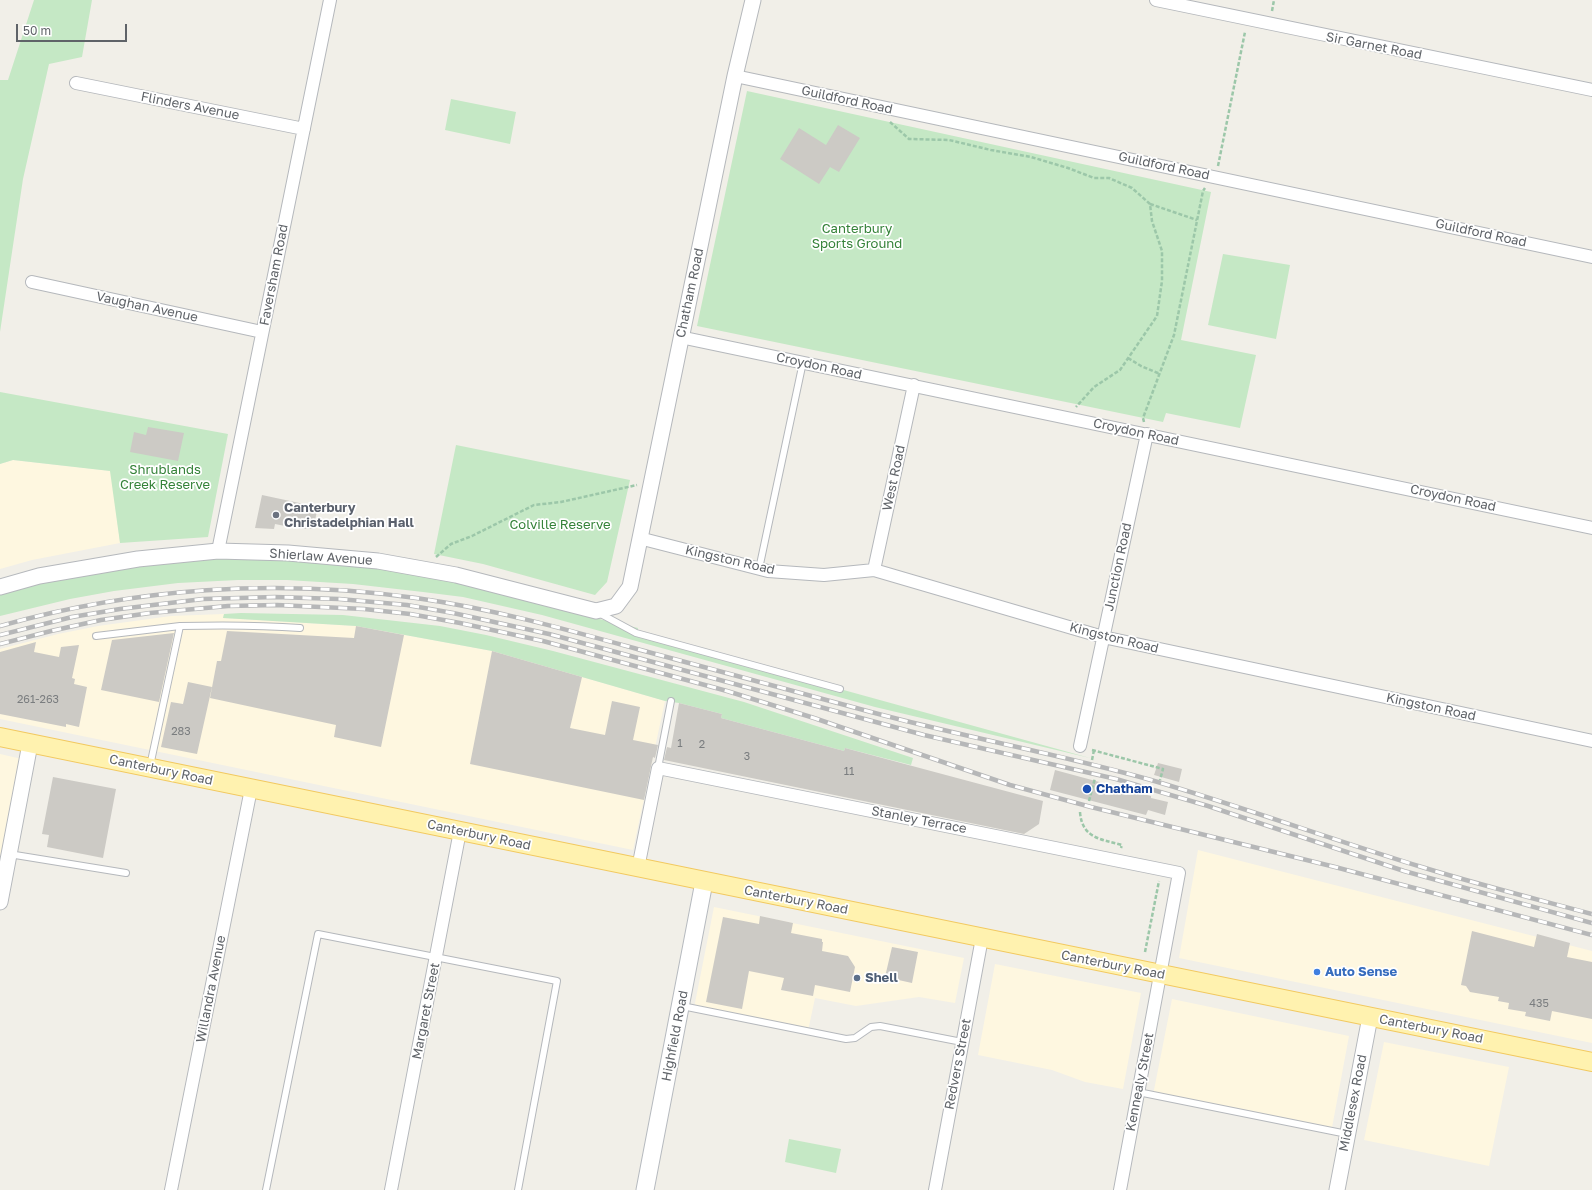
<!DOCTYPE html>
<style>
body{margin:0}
#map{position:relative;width:1592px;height:1190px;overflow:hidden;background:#f1efe8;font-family:"Golos Text",sans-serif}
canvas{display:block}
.scale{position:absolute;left:16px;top:24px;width:111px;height:18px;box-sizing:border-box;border:2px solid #5f6368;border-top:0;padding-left:5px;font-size:12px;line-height:14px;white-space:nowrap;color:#5f6368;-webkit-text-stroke:3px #fff;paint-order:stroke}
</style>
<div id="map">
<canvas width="1592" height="1190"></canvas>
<div class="scale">50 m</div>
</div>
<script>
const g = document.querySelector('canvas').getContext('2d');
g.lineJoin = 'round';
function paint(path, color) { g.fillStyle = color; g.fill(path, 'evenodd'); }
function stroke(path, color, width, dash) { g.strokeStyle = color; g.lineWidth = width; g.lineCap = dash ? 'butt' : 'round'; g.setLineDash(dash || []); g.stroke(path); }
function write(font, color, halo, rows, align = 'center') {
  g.font = font + ' "Golos Text",sans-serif'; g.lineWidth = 3.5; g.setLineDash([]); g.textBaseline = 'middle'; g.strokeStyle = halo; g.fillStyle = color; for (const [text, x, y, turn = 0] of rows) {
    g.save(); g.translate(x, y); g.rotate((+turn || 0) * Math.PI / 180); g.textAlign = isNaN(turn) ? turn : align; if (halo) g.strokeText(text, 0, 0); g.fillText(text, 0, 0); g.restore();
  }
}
paint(new Path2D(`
 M 13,460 L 111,471 L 120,543 L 32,560 L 0,569 L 0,464 Z
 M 224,614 L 223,618 L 356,626 L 492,651 L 665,701 L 633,850 L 0,719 L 0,649 L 58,634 L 98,626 L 171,616 Z
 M 0,754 L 22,759 L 0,874 Z
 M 1198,850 L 1592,951 L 1592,1043 L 1179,958 Z
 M 714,907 L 964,958 L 955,1003 L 919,997 L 856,1006 L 815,998 L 808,1031 L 694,1008 Z
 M 995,964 L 1141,993 L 1123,1089 L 1085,1082 L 1052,1070 L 978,1055 Z
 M 1172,999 L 1349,1036 L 1331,1133 L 1153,1095 Z
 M 1384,1042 L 1509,1067 L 1489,1166 L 1364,1140 Z`), '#fef7e0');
paint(new Path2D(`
 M 34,0 L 92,0 L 82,57 L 49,64 L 23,179 L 0,332 L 0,80 L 8,80 Z
 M 747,91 L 1211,192 L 1181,340 L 1256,355 L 1240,428 L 1166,413 L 1163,422 L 697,326 Z
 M 451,99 L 516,112 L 510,144 L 445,130 Z
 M 1223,254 L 1290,265 L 1276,339 L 1208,325 Z
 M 0,392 L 228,434 L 208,537 L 120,543 L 110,471 L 13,460 L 0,464 Z
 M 456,445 L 630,480 L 607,582 L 595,595 L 483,564 L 434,554 Z
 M 228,557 C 305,560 383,566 459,582 C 481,587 502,594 523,600 C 561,610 599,619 638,628 L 637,633 L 1090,758 L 875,707 L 542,615 L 463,597 L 423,592 L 353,584 L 287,580 L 238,580 L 178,583 L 114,591 L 70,599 L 0,616 L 0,594 C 32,584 65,578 98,573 C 141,565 184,560 228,557 Z
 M 241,613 L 343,615 L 440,626 L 486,635 L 553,651 L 744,702 L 913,758 L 911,765 L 845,748 L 844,751 L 721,718 L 722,714 L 679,703 L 665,701 L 492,651 L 356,626 L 223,618 L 224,614 Z
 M 789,1139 L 841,1149 L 836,1173 L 785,1162 Z`), '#c5e8c5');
paint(new Path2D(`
 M 838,125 L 860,138 L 839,172 L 830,167 L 819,184 L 780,159 L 799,128 L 826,145 Z
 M 148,427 L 184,433 L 178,461 L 130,452 L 134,432 L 146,435 Z
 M 262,495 L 318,507 L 313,529 L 300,529 L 275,524 L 274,529 L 255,528 Z
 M 356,626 L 404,635 L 381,747 L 334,737 L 336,725 L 210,698 L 217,661 L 221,661 L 227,631 L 354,638 Z
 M 174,633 L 159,702 L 101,690 L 112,640 Z
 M 36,642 L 34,652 L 59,657 L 61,647 L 79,645 L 72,678 L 75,679 L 74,684 L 87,687 L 79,727 L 66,724 L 66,727 L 0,714 L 0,652 Z
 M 492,651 L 582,677 L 570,728 L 605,735 L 612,701 L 640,707 L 633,740 L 658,745 L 655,758 L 653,757 L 644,800 L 470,764 Z
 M 188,682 L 212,687 L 197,754 L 161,747 L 171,702 L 183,704 Z
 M 679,703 L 722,714 L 721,718 L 844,751 L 845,748 L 1043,801 L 1039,824 L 1024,834 L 664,760 L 667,747 L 671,748 Z
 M 1158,763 L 1182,769 L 1179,782 L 1154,775 Z
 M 1055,770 L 1151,796 L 1151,798 L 1168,802 L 1165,815 L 1148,810 L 1146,815 L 1050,790 Z
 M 53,777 L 116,789 L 103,858 L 47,847 L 49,835 L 42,834 Z
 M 760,916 L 793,923 L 791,933 L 822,939 L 822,942 L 823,942 L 822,951 L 848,956 L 855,967 L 850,992 L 815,985 L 813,996 L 781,990 L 784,978 L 749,971 L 742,1009 L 706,1002 L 723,917 L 759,924 Z
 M 1472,931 L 1534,947 L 1537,934 L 1570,943 L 1567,957 L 1592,962 L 1592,1019 L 1552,1011 L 1550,1021 L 1525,1016 L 1526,1012 L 1508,1009 L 1509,1003 L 1498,1001 L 1499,997 L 1470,992 L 1466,986 L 1461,985 Z
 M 892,947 L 918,952 L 912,983 L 885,977 Z`), '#cccac5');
const service = new Path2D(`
 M 759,569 L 803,362
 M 599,613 L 636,633 L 840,689
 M 96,636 L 180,626
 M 150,766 L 180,626 C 220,625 260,625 300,628
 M 658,768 L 671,701
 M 9,854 L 126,873
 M 682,1006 L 846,1039 L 855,1038 L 871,1027 L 880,1026 L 962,1042
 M 1138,1092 L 1347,1134
 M 266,1190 L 318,934 L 557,981 L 518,1190`);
const minor = new Path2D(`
 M 1156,0 L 1592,90
 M 735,76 L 1592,257
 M 76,83 L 304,129
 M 32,282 L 262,332
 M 680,337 L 1592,528
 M 639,538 L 768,571 L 824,575 L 874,570 L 1103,637 L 1592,741
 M 218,551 L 330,0
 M 874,570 L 914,385
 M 1080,746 L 1147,434
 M 638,868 L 658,768 L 1179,873 L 1120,1190
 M 171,1190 L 251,789
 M 391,1190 L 460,831
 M 935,1190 L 982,938`);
const tertiary = new Path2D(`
 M 0,587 L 39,576 L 138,559 L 218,551 L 288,553 L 378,561 L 456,575 L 596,611 L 616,606 L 630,587 L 735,76 L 753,0
 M 0,902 L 30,744
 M 1337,1190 L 1370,1017`);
const secondary = new Path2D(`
 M 645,1190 L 704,882`);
const primary = new Path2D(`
 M 0,737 L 1592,1062`);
stroke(service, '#b5b8bc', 8);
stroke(minor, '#b5b8bc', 14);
stroke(tertiary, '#b5b8bc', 17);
stroke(secondary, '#b6babf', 19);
stroke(primary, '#f2c960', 20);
stroke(new Path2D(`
 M 1272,11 L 1274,0
 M 890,122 L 909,139 L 949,140 L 991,150 L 1031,157 L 1068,168 L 1094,178 L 1109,178 L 1132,188 L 1150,204 L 1152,221 L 1162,251 L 1162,281 L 1157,316 L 1120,370 L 1094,387 L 1076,407
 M 1218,166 L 1245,32
 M 1150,204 L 1197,220
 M 1128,358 L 1141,366 L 1160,374
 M 1144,422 L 1143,418 L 1174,335 L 1203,191 L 1205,188
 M 436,557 L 451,544 L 472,536 L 534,505 L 561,502 L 637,485
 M 1092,750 L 1163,769 L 1160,780
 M 1092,760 L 1094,750
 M 1089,801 L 1095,778
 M 1080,812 C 1082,838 1100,839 1122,845 L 1121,848
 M 1145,952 L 1159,881`), '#9cc7a9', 2.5, [4, 2]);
stroke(service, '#fff', 6);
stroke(minor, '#fff', 12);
stroke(tertiary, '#fff', 15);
stroke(secondary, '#fff', 17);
stroke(primary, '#fff2af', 18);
const rail = new Path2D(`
 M 0,626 C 135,588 277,578 416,598 C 495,609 572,631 648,652 C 723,672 797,692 871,712 C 964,737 1059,754 1151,780 C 1243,807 1333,840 1425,868 C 1480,885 1536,899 1592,914
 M 0,635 L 72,617 L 120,609 L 203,599 L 275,597 L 339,599 L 407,605 L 453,613 L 549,634 L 924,735 L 1116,779 L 1208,806 L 1404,871 L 1592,923
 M 0,644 L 51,631 L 101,620 L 150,613 L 228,606 L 277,605 L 364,609 L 410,614 L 460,623 L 543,641 L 727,691 L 814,718 L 1010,785 L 1091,807 L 1335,867 L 1592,935`);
stroke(rail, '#b6b7b8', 4.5);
stroke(rail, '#fff', 3, [9]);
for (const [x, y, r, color] of [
 [276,515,4,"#6b7280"],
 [1087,789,5,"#1a4fb4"],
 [1317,972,4,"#3f7fe0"],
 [857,978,4,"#5c6f8a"]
]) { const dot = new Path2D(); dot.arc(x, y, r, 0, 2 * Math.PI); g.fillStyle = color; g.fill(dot); stroke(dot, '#fff', 1.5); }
write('11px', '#7a7d7f', null, [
 ["261-263",38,700],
 ["283",181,732],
 ["1",680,744],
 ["2",702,745],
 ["3",747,757],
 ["11",849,772],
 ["435",1539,1004]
]);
write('13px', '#5f6368', '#fff', [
 ["Sir Garnet Road",1374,46,11],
 ["Guildford Road",847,100,12],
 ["Flinders Avenue",190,106,11],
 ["Guildford Road",1164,166,12],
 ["Guildford Road",1481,233,12],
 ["Faversham Road",274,275,-79],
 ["Chatham Road",690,293,-78],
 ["Vaughan Avenue",147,307,12],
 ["Croydon Road",819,366,12],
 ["Croydon Road",1136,432,12],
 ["West Road",894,478,-78],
 ["Croydon Road",1453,498,12],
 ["Shierlaw Avenue",321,557,4],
 ["Kingston Road",730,560,13],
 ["Junction Road",1118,567,-78],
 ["Kingston Road",1114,638,14],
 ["Kingston Road",1431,707,12],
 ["Canterbury Road",161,770,12],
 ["Stanley Terrace",919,820,11],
 ["Canterbury Road",479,835,12],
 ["Canterbury Road",796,900,11],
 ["Canterbury Road",1113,965,11],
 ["Willandra Avenue",211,989,-79],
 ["Margaret Street",426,1011,-79],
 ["Canterbury Road",1431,1029,11],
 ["Highfield Road",675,1036,-79],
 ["Redvers Street",958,1064,-79],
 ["Kennealy Street",1140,1082,-79],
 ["Middlesex Road",1353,1103,-79]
]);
write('13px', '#348238', '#fff', [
 ["Canterbury",857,229],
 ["Sports Ground",857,244],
 ["Shrublands",165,470],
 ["Creek Reserve",165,485],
 ["Colville Reserve",560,525]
]);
write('bold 13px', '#5b616d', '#fff', [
 ["Canterbury",284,508],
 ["Christadelphian Hall",284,523]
], 'left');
write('bold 13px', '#164399', '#fff', [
 ["Chatham",1096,789]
], 'left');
write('bold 13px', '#366cbe', '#fff', [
 ["Auto Sense",1325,972]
], 'left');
write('bold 13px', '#4e5e75', '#fff', [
 ["Shell",865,978]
], 'left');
</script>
